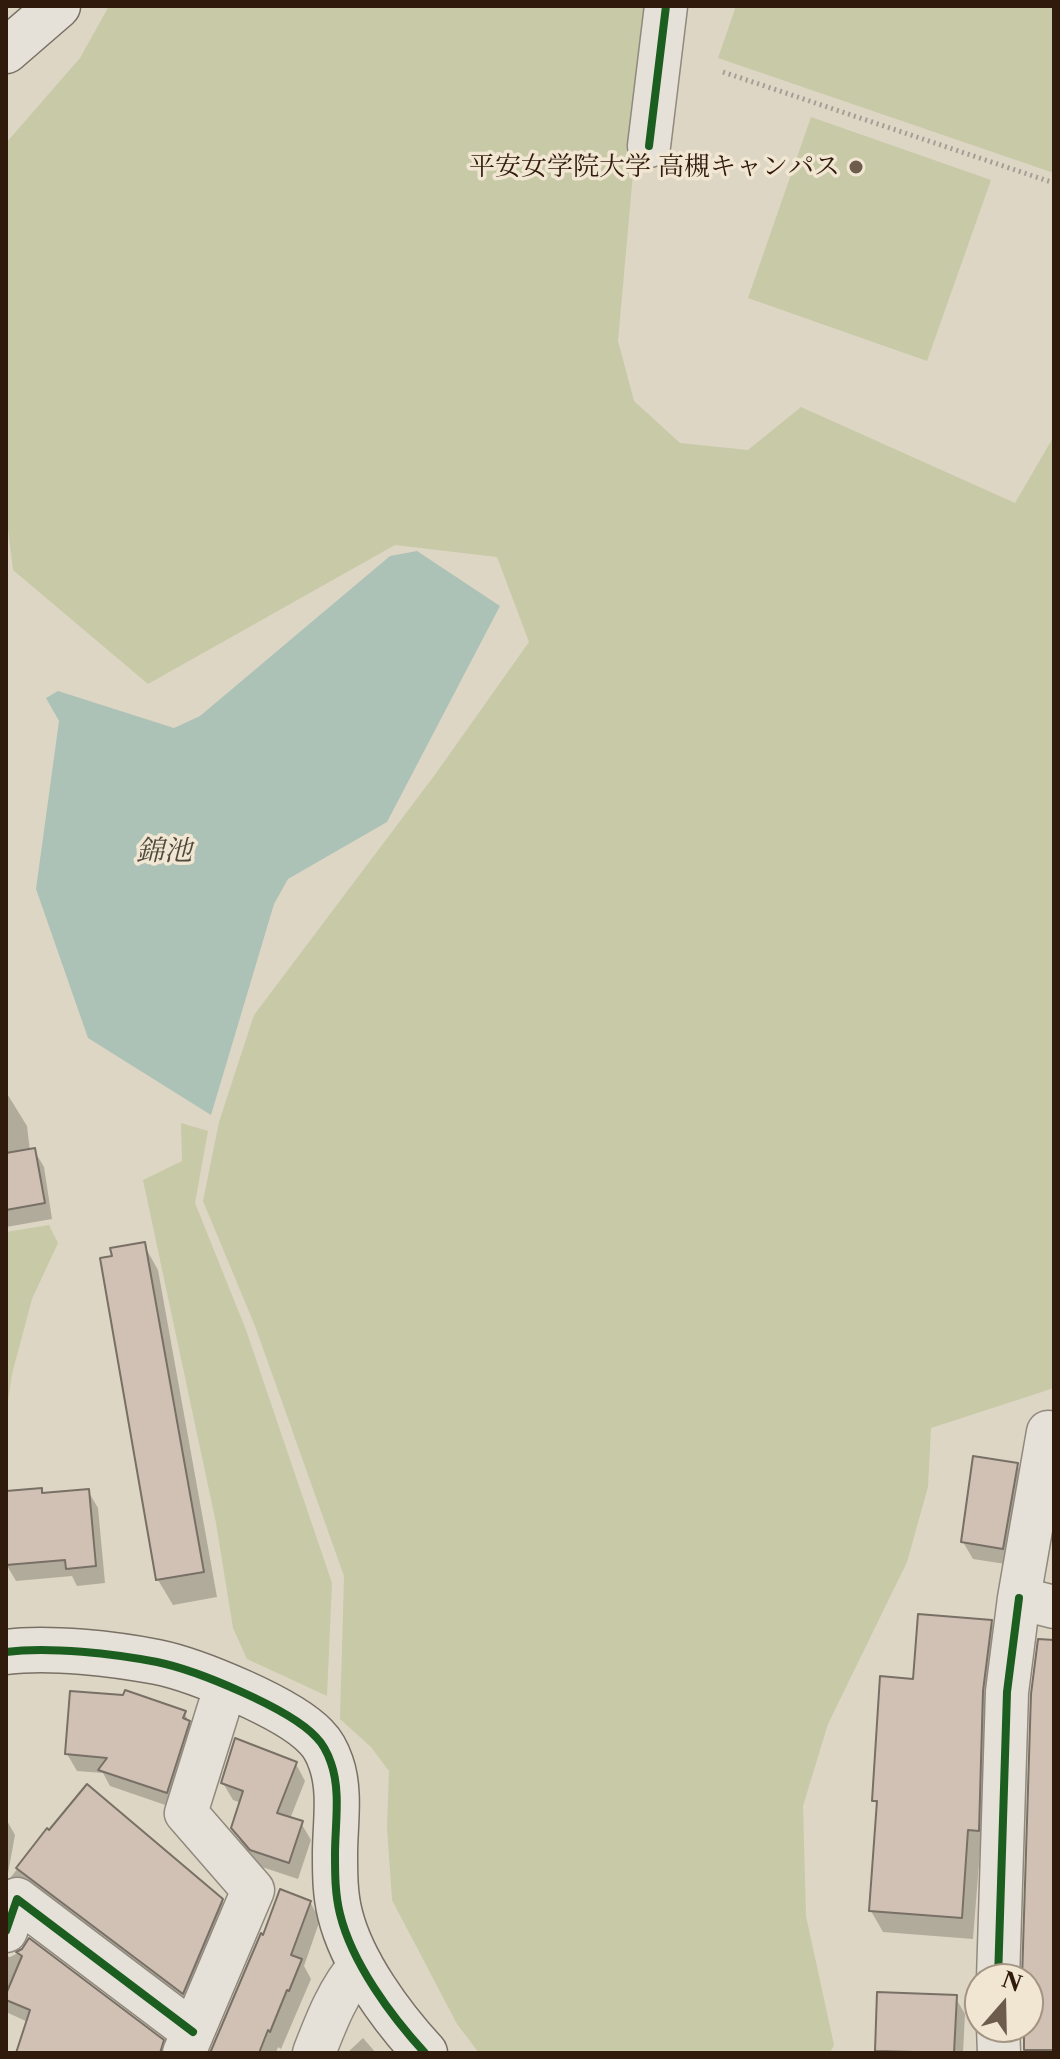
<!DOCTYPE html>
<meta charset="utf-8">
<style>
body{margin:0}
#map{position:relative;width:1060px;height:2059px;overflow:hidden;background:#ded6c4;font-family:"Libre Caslon Text",serif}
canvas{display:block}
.frame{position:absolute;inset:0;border:8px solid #301a0c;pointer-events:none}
.north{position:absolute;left:964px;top:1963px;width:80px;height:80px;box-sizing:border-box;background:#f1e6d2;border:2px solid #a49483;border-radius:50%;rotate:20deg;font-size:22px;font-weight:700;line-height:32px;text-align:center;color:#301a0c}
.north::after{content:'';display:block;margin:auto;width:28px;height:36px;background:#6d5c4c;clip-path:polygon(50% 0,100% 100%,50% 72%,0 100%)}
</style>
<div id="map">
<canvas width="1060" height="2059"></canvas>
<div class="frame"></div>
<div class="north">N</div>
</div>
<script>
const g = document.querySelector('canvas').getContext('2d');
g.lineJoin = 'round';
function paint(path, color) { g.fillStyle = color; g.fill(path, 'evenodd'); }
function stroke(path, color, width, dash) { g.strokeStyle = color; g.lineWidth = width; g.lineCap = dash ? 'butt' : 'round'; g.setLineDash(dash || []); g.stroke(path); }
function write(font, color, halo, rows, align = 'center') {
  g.font = font + ' "Libre Caslon Text","Noto Serif JP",serif'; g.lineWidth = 7; g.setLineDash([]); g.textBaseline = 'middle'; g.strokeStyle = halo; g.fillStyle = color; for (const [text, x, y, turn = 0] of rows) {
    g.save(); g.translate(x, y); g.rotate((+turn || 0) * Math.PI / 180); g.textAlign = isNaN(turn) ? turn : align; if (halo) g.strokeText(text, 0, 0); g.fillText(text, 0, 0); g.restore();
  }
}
paint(new Path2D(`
 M 109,6 L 648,6 L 618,341 L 634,401 L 680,443 L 748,450 L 801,407 L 1015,503 L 1054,436 L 1054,1388 L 931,1428 L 928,1487 L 907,1562 L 828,1724 L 803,1806 L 806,1916 L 834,2045 L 830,2053 L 479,2053 L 457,2024 L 392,1900 L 387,1827 L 389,1771 L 371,1747 L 340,1719 L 344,1576 L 255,1326 L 203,1201 L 219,1122 L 254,1015 L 434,776 L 529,642 L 497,557 L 395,545 L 148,684 L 13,570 L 6,513 L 6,143 L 80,58 Z
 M 736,6 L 1054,6 L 1054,173 L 718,58 Z
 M 811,117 L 991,180 L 927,361 L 748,298 Z
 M 181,1123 L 208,1131 L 195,1203 L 246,1330 L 332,1583 L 327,1696 L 247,1659 L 233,1628 L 216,1523 L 143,1180 L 182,1161 Z
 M 49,1225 L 58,1243 L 32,1299 L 12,1374 L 6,1415 L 6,1232 Z`), '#c7c9a7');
paint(new Path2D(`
 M 417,551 L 500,606 L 387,822 L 288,879 L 274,904 L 211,1115 L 88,1038 L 36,889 L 59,721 L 46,698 L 58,691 L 174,728 L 200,716 L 390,556 Z`), '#acc2b7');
paint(new Path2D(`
 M 6,1092 L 27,1126 L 30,1151 L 34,1150 L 44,1167 L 52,1219 L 6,1227 Z
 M 144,1245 L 158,1270 L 217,1597 L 173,1605 L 158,1580 L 102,1259 L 114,1257 Z
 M 1017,1465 L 1027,1482 L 1012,1565 L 973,1559 L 963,1542 Z
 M 41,1490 L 44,1495 L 88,1491 L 98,1508 L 105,1583 L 77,1586 L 72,1576 L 16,1581 L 6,1564 L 6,1522 Z
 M 991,1622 L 1003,1643 L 990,1851 L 980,1851 L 973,1939 L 883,1932 L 871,1911 L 879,1808 L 874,1800 L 915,1681 Z
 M 1054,1642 L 1054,2053 L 1028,2053 L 1026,2049 L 1026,2027 L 1028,2027 L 1028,1979 L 1024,1979 Z
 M 184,1713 L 194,1730 L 177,1809 L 110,1786 L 103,1773 L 77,1771 L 67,1754 Z
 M 296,1764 L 305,1781 L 290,1819 L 301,1823 L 311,1840 L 298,1879 L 262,1867 L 243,1845 L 233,1828 L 241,1803 L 233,1800 L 223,1783 Z
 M 6,1819 L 15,1835 L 6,1884 Z
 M 47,1831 L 222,1900 L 231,1917 L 192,2009 L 20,1892 L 11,1877 Z
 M 310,1902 L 320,1920 L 304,1966 L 311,1979 L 281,2049 L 278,2047 L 276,2053 L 212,2053 Z
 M 22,1951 L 162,2041 L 169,2053 L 18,2053 L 28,2022 L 6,2012 L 6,1956 L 10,1957 Z
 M 955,1997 L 965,2014 L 963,2053 L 878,2053 L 877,2051 Z
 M 363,2038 L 376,2053 L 347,2053 Z`), '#0003');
const building = new Path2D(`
 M 35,1148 L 45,1203 L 6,1210 L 6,1153 Z
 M 145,1242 L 204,1572 L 156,1580 L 100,1258 L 112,1256 L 110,1248 Z
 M 973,1456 L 1018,1463 L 1003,1549 L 961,1542 Z
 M 42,1488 L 42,1493 L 89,1489 L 96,1566 L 66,1569 L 65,1560 L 6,1565 L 6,1491 Z
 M 918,1614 L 992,1620 L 983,1691 L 979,1831 L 968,1830 L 962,1918 L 869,1911 L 877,1801 L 872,1801 L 880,1676 L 913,1679 Z
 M 1038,1639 L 1054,1640 L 1054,2050 L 1024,2050 L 1024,2027 L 1028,2027 L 1028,1979 L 1022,1979 L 1031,1694 Z
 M 125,1690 L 186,1711 L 183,1718 L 190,1721 L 167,1793 L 98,1770 L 107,1758 L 65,1754 L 70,1691 L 123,1695 Z
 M 235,1738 L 297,1762 L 277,1813 L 303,1821 L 289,1863 L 250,1850 L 231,1828 L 243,1791 L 221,1783 Z
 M 87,1784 L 223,1899 L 183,1994 L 16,1868 L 47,1828 L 49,1830 Z
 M 280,1889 L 311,1901 L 291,1955 L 302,1959 L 289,1991 L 287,1990 L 270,2032 L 268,2030 L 259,2053 L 210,2053 L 261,1933 L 263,1935 Z
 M 29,1938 L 164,2040 L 160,2053 L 16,2053 L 30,2010 L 6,2000 L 6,1994 L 22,1956 L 16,1952 L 22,1949 Z
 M 877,1992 L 957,1995 L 954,2053 L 875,2051 Z`);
paint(building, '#d1c1b5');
stroke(building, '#787065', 2);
const street = new Path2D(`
 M 649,146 L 666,6
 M 1048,1432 L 1019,1598 L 1054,1607
 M 6,1931 L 17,1899 L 193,2032
 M 998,1979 L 1007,1692 L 1019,1598
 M 998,2027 L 999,2053
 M 184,2053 L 253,1890 L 186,1813 L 226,1685
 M 314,2053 C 326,2022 338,1990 361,1964`);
const secondary = new Path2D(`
 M 6,51 L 58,6
 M 6,1652 C 49,1646 115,1654 157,1662 C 196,1670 289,1708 316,1737 C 322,1743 328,1754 331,1763 C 341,1791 335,1825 335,1854 C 335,1874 335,1894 340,1914 C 352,1963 391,2016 425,2053`);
stroke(street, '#90897e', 45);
stroke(secondary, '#787065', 47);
stroke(new Path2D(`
 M 723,72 L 1054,183`), '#a39e96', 5, [2, 4]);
stroke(street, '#e6e1d8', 42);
stroke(secondary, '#e6e1d8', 44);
stroke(new Path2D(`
 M 649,146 L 666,6
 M 6,1652 C 49,1646 115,1654 157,1662 C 196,1670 289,1708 316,1737 C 322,1743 328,1754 331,1763 C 341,1791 335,1825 335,1854 C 335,1874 335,1894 340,1914 C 352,1963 391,2016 425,2053
 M 6,1931 L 17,1899 L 193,2032
 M 998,1979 L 1007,1692 L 1019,1598`), '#1b5e20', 8);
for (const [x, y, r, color] of [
 [856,167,8,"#6d5c4c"]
]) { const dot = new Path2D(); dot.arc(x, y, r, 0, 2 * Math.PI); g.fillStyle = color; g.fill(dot); stroke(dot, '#f1e6d2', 3); }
write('26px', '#301a0c', '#f1e6d2', [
 ["平安女学院大学 高槻キャンパス",840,167]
], 'right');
write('italic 28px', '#4f4a3e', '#f1e6d2', [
 ["錦池",164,852]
]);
</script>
